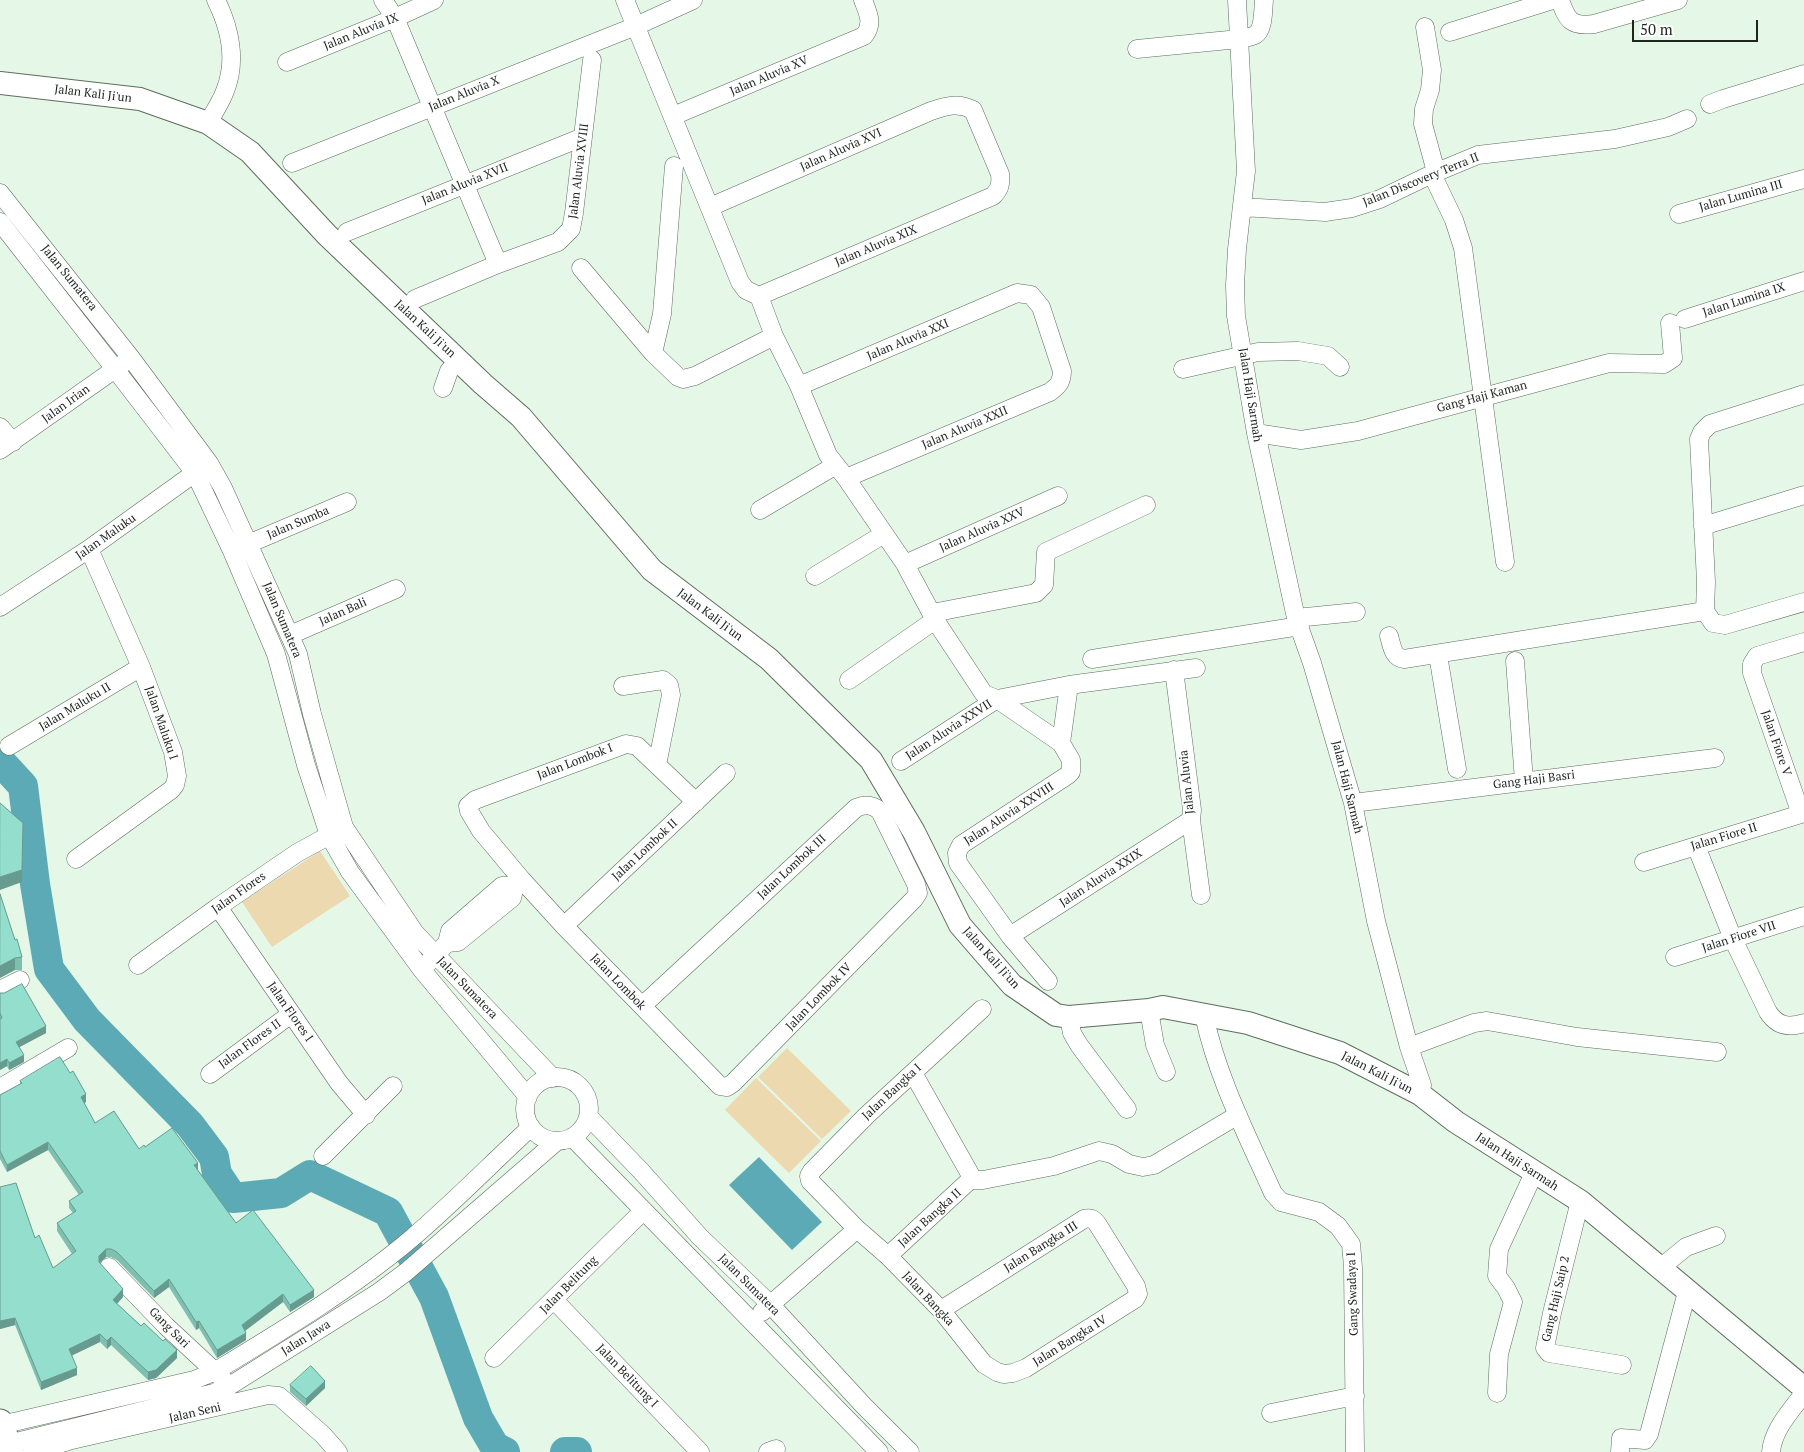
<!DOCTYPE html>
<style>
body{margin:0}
#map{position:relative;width:1804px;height:1452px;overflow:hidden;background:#e5f7e6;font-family:"PT Serif",serif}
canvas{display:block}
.scale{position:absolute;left:1632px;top:20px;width:126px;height:22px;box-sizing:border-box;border:2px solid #1e251f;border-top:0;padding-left:6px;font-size:15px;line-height:18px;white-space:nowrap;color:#1e251f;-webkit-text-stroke:4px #fefefe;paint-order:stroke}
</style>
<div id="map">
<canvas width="1804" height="1452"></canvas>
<div class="scale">50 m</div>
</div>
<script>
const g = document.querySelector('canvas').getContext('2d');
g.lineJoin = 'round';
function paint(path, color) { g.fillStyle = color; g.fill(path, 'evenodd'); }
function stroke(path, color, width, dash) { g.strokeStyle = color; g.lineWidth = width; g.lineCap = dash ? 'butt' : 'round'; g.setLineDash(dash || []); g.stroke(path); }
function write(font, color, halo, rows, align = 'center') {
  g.font = font + ' "PT Serif",serif'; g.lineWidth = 4; g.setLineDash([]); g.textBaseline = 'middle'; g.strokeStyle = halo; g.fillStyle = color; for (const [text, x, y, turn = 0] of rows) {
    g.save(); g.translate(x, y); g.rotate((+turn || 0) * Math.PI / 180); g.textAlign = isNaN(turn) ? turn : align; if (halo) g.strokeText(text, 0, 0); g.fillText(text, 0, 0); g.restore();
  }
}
paint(new Path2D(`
 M 320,851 L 350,896 L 272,947 L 242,902 Z
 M 787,1048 L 851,1111 L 822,1139 L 758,1077 Z
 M 756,1078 L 821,1141 L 789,1173 L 725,1110 Z`), '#ecd9b0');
paint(new Path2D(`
 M 759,1157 L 822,1222 L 792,1250 L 729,1185 Z`), '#5caab6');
stroke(new Path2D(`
 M 0,761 L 23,786 L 35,884 L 49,969 L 87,1020 L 190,1125 L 214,1157 L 217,1174 L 233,1198 L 281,1193 L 310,1175 L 388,1212 L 434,1297 L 478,1418 L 495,1447 L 505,1452
 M 565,1452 L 577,1452`), '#5caab6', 30);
const minor = new Path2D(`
 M 383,0 L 395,18 L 498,264
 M 625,0 L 740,282 L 746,290 L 759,296 L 774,336 L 799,386 L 828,455 L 846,478 L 905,564 L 935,620 L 984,694 L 997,699 L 1061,743 L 1071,760 L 1071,772 L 1068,775 L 961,845 L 957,853 L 958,863 L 1010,936 L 1048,981
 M 1237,0 L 1246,171 L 1237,249 L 1235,285 L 1236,316 L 1256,433 L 1296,618 L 1312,663 L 1353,803 L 1376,921 L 1409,1047 L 1422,1085 L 1420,1094
 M 1560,0 C 1567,20 1571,27 1594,24 L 1678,0
 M 1425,27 L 1432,70 L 1430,90 L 1424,109 L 1423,124 L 1436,172
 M 1450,32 L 1553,0
 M 1137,49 L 1239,39 C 1244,38 1251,37 1255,35 C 1264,30 1263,9 1264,0
 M 287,62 L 395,18 L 434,0
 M 1710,104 L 1723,99 L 1804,74
 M 673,116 L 864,36 C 874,24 868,13 863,0
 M 208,123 C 214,112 221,102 225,91 C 237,61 230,28 216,0
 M 292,163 L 636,26 L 693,0
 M 1432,174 L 1454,220 L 1463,248 L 1505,562
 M 0,193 L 131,358 L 209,463 L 223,488 L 298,654 L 312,714 L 344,827 L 415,933 L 553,1078
 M 710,207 L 931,111 C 946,106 958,102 973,110 L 1000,174 C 1001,184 1000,189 993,196 L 759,296
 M 1242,207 L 1325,212 L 1352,208 L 1380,199 L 1432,174 L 1478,155 L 1615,139 L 1668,127 L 1687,119
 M 1679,214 L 1804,179
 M 0,222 L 115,369 L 195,473 L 232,551 L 276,654 L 306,765 L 329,835 L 350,872 L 422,970 L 528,1097
 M 347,232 L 583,137
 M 581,268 L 653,353 L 678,377 L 683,379 L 695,376 L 774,336
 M 415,299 L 498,264 L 558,242 L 571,229 L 574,213 L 592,60
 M 1685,319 L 1804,281
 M 653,353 L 662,314 L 674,166
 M 1183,369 L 1258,352 L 1298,351 L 1328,356 L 1340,367
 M 799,386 L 1017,293 L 1031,295 L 1041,307 L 1062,371 C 1062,382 1058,386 1050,392 L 846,478
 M 443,388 L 449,371 L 459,360
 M 1804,394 L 1710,424 L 1702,432 L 1699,439 L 1706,582 L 1705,611 L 1713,623 L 1725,625 L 1804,602
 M 0,427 L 13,442
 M 1256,433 L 1301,440 L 1358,431 L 1609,363 L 1664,364 L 1673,358 L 1670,323
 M 0,450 L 125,362
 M 760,510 L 836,465
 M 1703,526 L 1804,495
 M 248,544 L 347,502
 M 905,564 L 1058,496
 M 815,576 L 884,534
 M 0,607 L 89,549 L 203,467
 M 932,613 L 1036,593 L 1044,585 L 1046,552 L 1146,505
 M 1296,618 L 1356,612
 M 290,635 L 396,589
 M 1389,636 C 1392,646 1393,658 1404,659 L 1705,611
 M 1438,655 L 1457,769
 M 1092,659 L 1300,626
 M 1515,661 L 1524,781
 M 1174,670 L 1192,810 L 1191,820 L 1201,895
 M 849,680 L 935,620
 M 623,686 L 663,680 L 669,685 L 671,695 L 657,765
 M 1061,743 L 1069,685
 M 9,746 L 141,667
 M 901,761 L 997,699 L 1069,685 L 1196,668
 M 1353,803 L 1715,758
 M 1801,814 L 1752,673 L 1752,664 L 1757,656 L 1804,642
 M 1696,846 L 1733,939 L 1768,1012 C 1777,1026 1789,1028 1804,1023
 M 76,859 L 171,790 L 175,785 L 177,776 L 173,752 L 141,667 L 89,549
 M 1644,862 L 1804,813
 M 218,907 L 339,1083 L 366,1115
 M 564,926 L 726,773
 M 1010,936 L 1191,820
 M 447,943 L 458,942 L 512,898 L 515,886
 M 1675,957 L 1804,916
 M 428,963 L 447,943 L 450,931 L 502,886 L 515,886 L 522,880
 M 138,965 L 218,907 L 297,853 L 339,830
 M 0,990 L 20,980
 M 642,1006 L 856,808 C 865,804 872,804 880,811 L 916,884 L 918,893 L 914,899 L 733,1083 L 727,1087 L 720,1086 L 564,926 L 522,880 L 481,831 L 469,811 L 468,806 L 475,800 L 626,744 L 637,746 L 696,802
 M 1149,1010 L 1155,1045 L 1166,1072
 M 1204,1015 C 1217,1077 1247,1135 1273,1193 L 1281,1202 L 1319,1212 L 1338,1226 L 1351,1244 L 1353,1267 L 1355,1452
 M 1069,1017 L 1072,1033 L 1079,1045 L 1127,1109
 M 1409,1047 L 1474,1023 L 1487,1021 L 1577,1037 L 1717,1052
 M 913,1073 L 970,1174 L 970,1180
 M 210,1074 L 291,1014
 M525 1109a32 32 0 1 1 64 0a32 32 0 1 1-64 0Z
 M 0,1088 L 68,1048
 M 589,1117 L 641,1171 L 700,1237 L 770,1304 L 864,1406 L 910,1452
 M 572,1137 L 879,1452
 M 323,1156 L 393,1086
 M 970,1180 L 983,1180 L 1054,1166 L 1099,1151 L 1112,1154 L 1129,1164 L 1143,1167 L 1154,1165 L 1238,1115
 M 1580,1201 L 1552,1313 L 1545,1348 L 1549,1353 L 1622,1365
 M 888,1256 L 970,1180
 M 109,1267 L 166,1326 L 223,1379
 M 1659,1269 L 1686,1247 L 1716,1236
 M 554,1300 L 700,1452
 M 941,1310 L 1084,1219 C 1091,1217 1094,1219 1098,1225 L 1136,1286 L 1138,1294 L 1135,1299 L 1026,1368 L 1013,1373 L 1004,1374 L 997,1372 L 984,1364 L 941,1310 L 888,1256 L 857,1229 L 810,1181 L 809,1176 L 812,1171 L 867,1115 L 982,1009
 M 762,1312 L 857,1229
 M 494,1358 L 643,1211
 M 1497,1393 L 1499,1354 L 1513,1302 L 1506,1288 L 1497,1276 L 1499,1249 L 1534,1173
 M 1271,1413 L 1355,1396
 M 1,1425 L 194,1380 L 214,1372 C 280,1332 353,1288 412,1238 C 453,1203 491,1164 531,1127
 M 0,1444 L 8,1444 L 214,1393 L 231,1385 L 379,1292 L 406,1272 L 557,1141
 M 32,1452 L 72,1440 L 268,1395 L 279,1396 L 323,1435 L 338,1452
 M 768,1452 L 776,1449
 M 1620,1452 L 1621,1438 L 1645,1440 L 1649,1434 L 1687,1292
 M 1771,1452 C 1773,1429 1791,1411 1804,1393`);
const tertiary = new Path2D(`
 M 0,83 L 140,99 L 208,123 L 250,152 L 327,235 L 483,384 L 521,417 L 652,570 L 769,659 L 871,760 L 914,832 L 960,925 L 1012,985 L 1056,1015 L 1069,1017 L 1149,1010 L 1163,1007 L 1248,1023 L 1340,1053 L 1420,1094 L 1456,1122 L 1580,1201 L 1804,1388`);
const secondary = new Path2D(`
 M 0,1422 L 11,1452`);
stroke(minor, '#5d6d5e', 19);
stroke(tertiary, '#5d6d5e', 24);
stroke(secondary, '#5d6d5e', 27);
stroke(minor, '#fff', 18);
stroke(tertiary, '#fff', 22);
stroke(secondary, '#fff', 25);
paint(new Path2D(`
 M 15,940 L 22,957 L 22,970 L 15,970 Z
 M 0,993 L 46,1033 L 19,1047 L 24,1062 L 9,1070 L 7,1066 L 0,1070 Z
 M 20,1081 L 86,1102 L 84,1103 L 95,1123 L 139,1149 L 145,1147 L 198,1170 L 236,1223 L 314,1297 L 290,1312 L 283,1302 L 245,1331 L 246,1340 L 217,1358 L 199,1328 L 196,1330 L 169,1287 L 154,1298 L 117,1260 L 111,1257 L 106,1257 L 100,1263 L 123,1297 L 117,1304 L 177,1358 L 156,1378 L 148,1380 L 111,1345 L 107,1349 L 100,1342 L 72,1355 L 77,1375 L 41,1390 L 15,1325 L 0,1329 L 35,1238 L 53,1268 L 72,1254 L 57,1231 L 57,1223 L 73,1213 L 69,1208 L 69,1201 L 79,1195 L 48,1150 L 7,1172 L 0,1159 L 0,1095 L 20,1084 Z
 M 290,1385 L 325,1388 L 306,1406 L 290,1392 Z`), '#7ebfaf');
paint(new Path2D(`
 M 23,835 L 22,882 L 0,890 L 0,877 Z
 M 15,958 L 15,970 L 0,978 L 0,966 Z
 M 46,1026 L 46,1033 L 16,1049 L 16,1042 Z
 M 24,1055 L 24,1062 L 9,1070 L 9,1063 Z
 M 7,1059 L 7,1066 L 0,1070 L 0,1063 Z
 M 86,1094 L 86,1102 L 81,1105 L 81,1097 Z
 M 48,1142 L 48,1150 L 7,1172 L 7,1165 Z
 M 198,1163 L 198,1170 L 194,1165 Z
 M 106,1249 L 106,1257 L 99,1264 L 99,1256 Z
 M 169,1279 L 169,1287 L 154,1298 L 154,1291 Z
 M 123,1289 L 123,1297 L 113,1308 L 113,1300 Z
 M 314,1290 L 314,1297 L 290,1312 L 290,1305 Z
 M 283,1294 L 283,1302 L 242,1333 L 242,1325 Z
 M 15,1318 L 15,1325 L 0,1329 L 0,1321 Z
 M 199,1321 L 199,1328 L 196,1330 L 196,1322 Z
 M 246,1333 L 246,1340 L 217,1358 L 217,1350 Z
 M 100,1334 L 100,1342 L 69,1357 L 69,1349 Z
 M 111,1337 L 111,1345 L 107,1349 L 107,1341 Z
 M 177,1350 L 177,1358 L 156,1378 L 148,1380 L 148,1372 Z
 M 77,1368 L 77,1375 L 41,1390 L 41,1382 Z
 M 325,1381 L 325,1388 L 306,1406 L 306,1399 Z`), '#679b8f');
const building = new Path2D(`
 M 0,803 L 23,823 L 22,870 L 0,877 Z
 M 0,894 L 15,940 L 17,939 L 22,957 L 15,958 L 0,966 Z
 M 22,984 L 46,1026 L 16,1042 L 24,1055 L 9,1063 L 7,1059 L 0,1063 L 0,1019 L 2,1018 L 0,1013 L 0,993 L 4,993 Z
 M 60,1057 L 70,1073 L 73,1071 L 86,1094 L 81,1097 L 95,1123 L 114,1111 L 139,1149 L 144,1145 L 145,1147 L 172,1128 L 198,1163 L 194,1165 L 236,1223 L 253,1210 L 314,1290 L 290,1305 L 283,1294 L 242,1325 L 246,1333 L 217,1350 L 199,1321 L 196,1322 L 169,1279 L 154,1291 L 117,1252 L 111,1249 L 106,1249 L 99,1256 L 99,1262 L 123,1289 L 113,1300 L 141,1326 L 144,1323 L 163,1341 L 165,1339 L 177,1350 L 156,1370 L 148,1372 L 111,1337 L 107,1341 L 100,1334 L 69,1349 L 77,1368 L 41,1382 L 15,1318 L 0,1321 L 0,1187 L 16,1183 L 35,1238 L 39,1235 L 53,1268 L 76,1251 L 57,1223 L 76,1211 L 69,1201 L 83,1192 L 48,1142 L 7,1165 L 0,1151 L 0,1095 L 22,1083 L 20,1081 Z
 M 311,1366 L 325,1381 L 306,1399 L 290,1385 Z`);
paint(building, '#93decc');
stroke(building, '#679b8f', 1);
write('12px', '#1e251f', '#fefefe', [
 ["Jalan Aluvia IX",361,32,-22],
 ["Jalan Aluvia XV",769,76,-23],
 ["Jalan Kali Ji'un",93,94,7],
 ["Jalan Aluvia X",464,94,-22],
 ["Jalan Aluvia XVI",841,150,-24],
 ["Jalan Aluvia XVIII",579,171,-83],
 ["Jalan Discovery Terra II",1421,180,-22],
 ["Jalan Aluvia XVII",465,184,-22],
 ["Jalan Lumina III",1741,196,-16],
 ["Jalan Aluvia XIX",876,246,-23],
 ["Jalan Sumatera",69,278,51],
 ["Jalan Lumina IX",1744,300,-18],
 ["Jalan Kali Ji'un",425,329,43],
 ["Jalan Aluvia XXI",908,340,-23],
 ["Jalan Haji Sarmah",1250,395,81],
 ["Gang Haji Kaman",1482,397,-15],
 ["Jalan Irian",66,404,-36],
 ["Jalan Aluvia XXII",965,428,-23],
 ["Jalan Sumba",298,523,-23],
 ["Jalan Aluvia XXV",982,530,-24],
 ["Jalan Maluku",106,537,-35],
 ["Jalan Bali",343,612,-24],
 ["Jalan Kali Ji'un",710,615,37],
 ["Jalan Sumatera",282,620,67],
 ["Jalan Maluku II",75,707,-31],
 ["Jalan Maluku I",161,723,71],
 ["Jalan Aluvia XXVII",949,730,-33],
 ["Jalan Fiore V",1776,743,71],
 ["Jalan Lombok I",575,762,-21],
 ["Gang Haji Basri",1534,780,-7],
 ["Jalan Aluvia",1187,782,-96],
 ["Jalan Haji Sarmah",1347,787,76],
 ["Jalan Aluvia XXVIII",1009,814,-33],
 ["Jalan Fiore II",1724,837,-17],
 ["Jalan Lombok II",645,850,-43],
 ["Jalan Lombok III",792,867,-43],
 ["Jalan Aluvia XXIX",1101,878,-33],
 ["Jalan Flores",239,893,-35],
 ["Jalan Fiore VII",1739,937,-18],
 ["Jalan Kali Ji'un",991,958,48],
 ["Jalan Lombok",618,982,46],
 ["Jalan Sumatera",467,988,46],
 ["Jalan Lombok IV",819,997,-46],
 ["Jalan Flores I",290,1012,55],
 ["Jalan Flores II",250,1044,-36],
 ["Jalan Kali Ji'un",1377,1073,27],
 ["Jalan Bangka I",892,1092,-43],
 ["Jalan Haji Sarmah",1517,1162,33],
 ["Jalan Bangka II",930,1218,-42],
 ["Jalan Bangka III",1041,1247,-32],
 ["Jalan Belitung",569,1285,-45],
 ["Jalan Sumatera",749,1285,45],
 ["Gang Swadaya I",1353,1294,-92],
 ["Jalan Bangka",928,1299,47],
 ["Gang Haji Saip 2",1556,1299,-77],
 ["Gang Sari",169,1328,45],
 ["Jalan Jawa",306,1338,-32],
 ["Jalan Bangka IV",1070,1341,-32],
 ["Jalan Belitung I",627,1376,46],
 ["Jalan Seni",195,1413,-13]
]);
</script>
